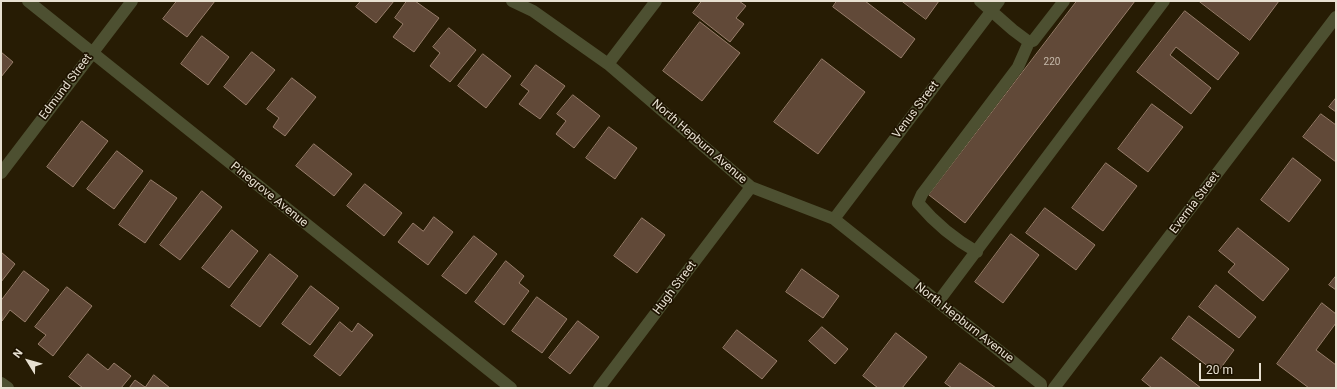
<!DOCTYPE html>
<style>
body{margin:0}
#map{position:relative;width:1337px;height:389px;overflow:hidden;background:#271c04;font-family:Roboto,sans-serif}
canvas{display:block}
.frame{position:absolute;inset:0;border:2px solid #e7e0d1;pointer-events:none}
.north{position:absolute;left:8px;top:341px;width:40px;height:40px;-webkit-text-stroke:3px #1e1300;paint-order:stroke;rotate:307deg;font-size:11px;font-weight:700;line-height:16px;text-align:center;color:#e7e0d1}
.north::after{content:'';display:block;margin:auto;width:14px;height:18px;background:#e7e0d1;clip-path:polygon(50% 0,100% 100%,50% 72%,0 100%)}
.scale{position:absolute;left:1199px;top:363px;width:62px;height:18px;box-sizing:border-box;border:2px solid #e7e0d1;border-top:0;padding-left:5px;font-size:12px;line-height:14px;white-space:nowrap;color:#e7e0d1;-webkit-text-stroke:3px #1e1300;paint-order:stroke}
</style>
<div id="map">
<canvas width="1337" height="389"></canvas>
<div class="frame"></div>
<div class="north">N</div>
<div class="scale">20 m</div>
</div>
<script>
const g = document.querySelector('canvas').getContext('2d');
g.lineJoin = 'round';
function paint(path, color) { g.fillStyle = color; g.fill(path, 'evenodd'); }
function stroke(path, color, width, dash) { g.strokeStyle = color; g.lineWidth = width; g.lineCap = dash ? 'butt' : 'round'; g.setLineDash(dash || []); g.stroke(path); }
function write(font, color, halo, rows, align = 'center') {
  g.font = font + ' Roboto,sans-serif'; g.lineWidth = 3.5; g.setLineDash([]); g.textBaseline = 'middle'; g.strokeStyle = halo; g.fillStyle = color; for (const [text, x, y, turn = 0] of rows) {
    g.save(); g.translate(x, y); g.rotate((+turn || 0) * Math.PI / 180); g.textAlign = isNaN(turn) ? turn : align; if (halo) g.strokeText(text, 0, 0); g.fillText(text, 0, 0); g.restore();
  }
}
const building = new Path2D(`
 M 177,1 L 215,1 L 187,37 L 163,19 Z
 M 361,1 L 394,1 L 376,23 L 356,7 Z
 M 407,1 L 415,1 L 439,18 L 414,52 L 393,37 L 403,24 L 395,18 Z
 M 702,1 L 739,1 L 746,6 L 736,18 L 744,24 L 730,42 L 693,13 Z
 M 837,1 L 865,1 L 915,39 L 901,58 L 833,7 Z
 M 902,1 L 939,1 L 926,19 Z
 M 1077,1 L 1135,1 L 965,223 L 929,195 Z
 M 1199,1 L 1279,1 L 1250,40 Z
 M 1185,11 L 1239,53 L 1218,80 L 1176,47 L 1170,55 L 1211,88 L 1191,114 L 1137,72 Z
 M 700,22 L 740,53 L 702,101 L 663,71 Z
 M 449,28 L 476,50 L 450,82 L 430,66 L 440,53 L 433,47 Z
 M 202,36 L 229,57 L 208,85 L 181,64 Z
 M 1,52 L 13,62 L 1,77 Z
 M 252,52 L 275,70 L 246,105 L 224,87 Z
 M 483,54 L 511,76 L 486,108 L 458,86 Z
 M 822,59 L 865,92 L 818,154 L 774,122 Z
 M 536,65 L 565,86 L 540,119 L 519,104 L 529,91 L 521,85 Z
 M 292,78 L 316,97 L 285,136 L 273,127 L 279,118 L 267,109 Z
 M 573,95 L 600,116 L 574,148 L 556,134 L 566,121 L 557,114 Z
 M 1336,98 L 1336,112 L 1329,107 Z
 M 1152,104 L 1183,127 L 1148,172 L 1118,149 Z
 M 1321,114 L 1336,125 L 1336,162 L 1303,137 Z
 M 82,121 L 108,141 L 73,187 L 47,167 Z
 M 609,127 L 637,148 L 615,179 L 586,158 Z
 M 314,144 L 352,174 L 334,196 L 296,166 Z
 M 117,151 L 143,171 L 114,209 L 87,189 Z
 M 1293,158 L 1321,180 L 1289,222 L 1261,200 Z
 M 1106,163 L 1137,186 L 1103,231 L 1072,208 Z
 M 151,180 L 177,198 L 145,243 L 119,225 Z
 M 365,184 L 402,213 L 384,236 L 347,206 Z
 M 202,191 L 222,207 L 180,260 L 160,245 Z
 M 1045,208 L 1095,245 L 1076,270 L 1026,233 Z
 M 434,217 L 453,232 L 428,265 L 398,242 L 413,223 L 423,231 Z
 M 642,218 L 665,235 L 637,273 L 614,256 Z
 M 1238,228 L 1289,269 L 1263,301 L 1228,272 L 1235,264 L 1219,251 Z
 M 232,230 L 258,251 L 229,288 L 202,268 Z
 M 1011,234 L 1039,255 L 1003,303 L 975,282 Z
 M 474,236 L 497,254 L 466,294 L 442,276 Z
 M 1,252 L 15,264 L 1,282 Z
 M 270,254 L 298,276 L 260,327 L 231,306 Z
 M 506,261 L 524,276 L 519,283 L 529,291 L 504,325 L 475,302 Z
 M 802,269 L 839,296 L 823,318 L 786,292 Z
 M 24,271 L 49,290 L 25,322 L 10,310 L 2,321 L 1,301 Z
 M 1336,276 L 1336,290 L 1329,285 Z
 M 1216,285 L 1256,317 L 1239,338 L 1199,307 Z
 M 311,286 L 339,308 L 310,345 L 282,324 Z
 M 67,287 L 92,306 L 53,356 L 38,344 L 46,335 L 35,327 Z
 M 537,297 L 567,319 L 542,353 L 512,331 Z
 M 1322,303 L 1336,314 L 1336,323 L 1316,350 L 1336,365 L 1336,388 L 1309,388 L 1277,364 Z
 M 1189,316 L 1234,350 L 1217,373 L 1172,339 Z
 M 578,321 L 599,337 L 570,374 L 549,358 Z
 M 340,322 L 352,332 L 358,323 L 373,335 L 340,376 L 314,356 Z
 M 822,327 L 848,349 L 835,364 L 809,341 Z
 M 737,330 L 777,361 L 762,379 L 723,348 Z
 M 896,333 L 927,357 L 902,388 L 878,388 L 863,376 Z
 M 88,354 L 108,370 L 114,363 L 131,376 L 121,388 L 83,388 L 69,377 Z
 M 1161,357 L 1201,388 L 1152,388 L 1142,380 Z
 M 960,363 L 996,388 L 952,388 L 945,383 Z
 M 154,375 L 170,388 L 129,388 L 135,380 L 145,387 Z`);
paint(building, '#614938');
stroke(building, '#977d6a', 1);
stroke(new Path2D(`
 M 28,1 L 511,388
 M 512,1 L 533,11 L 608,64 L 751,187 L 834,219 L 1041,384 L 1041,388
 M 980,1 L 1013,30 L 1029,42
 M 1029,42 L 1033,41 L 1064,1
 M 608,64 L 656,1
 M 1,173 L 132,1
 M 834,219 L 999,1
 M 977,252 C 954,239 935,223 918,203 L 922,194 L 1018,67 L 1029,42
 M 938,302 L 1164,1
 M 1,383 L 8,388
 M 599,388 L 751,187
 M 1054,388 L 1336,17`), '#4d5031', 12);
write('10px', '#c6baab', null, [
 ["220",1052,62]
]);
write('12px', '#e7e0d1', '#1e1300', [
 ["Edmund Street",66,87,-53],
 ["Venus Street",916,110,-53],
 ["North Hepburn Avenue",699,142,41],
 ["Pinegrove Avenue",269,195,39],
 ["Evernia Street",1195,203,-53],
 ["Hugh Street",675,288,-53],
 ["North Hepburn Avenue",964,323,38]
]);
</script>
